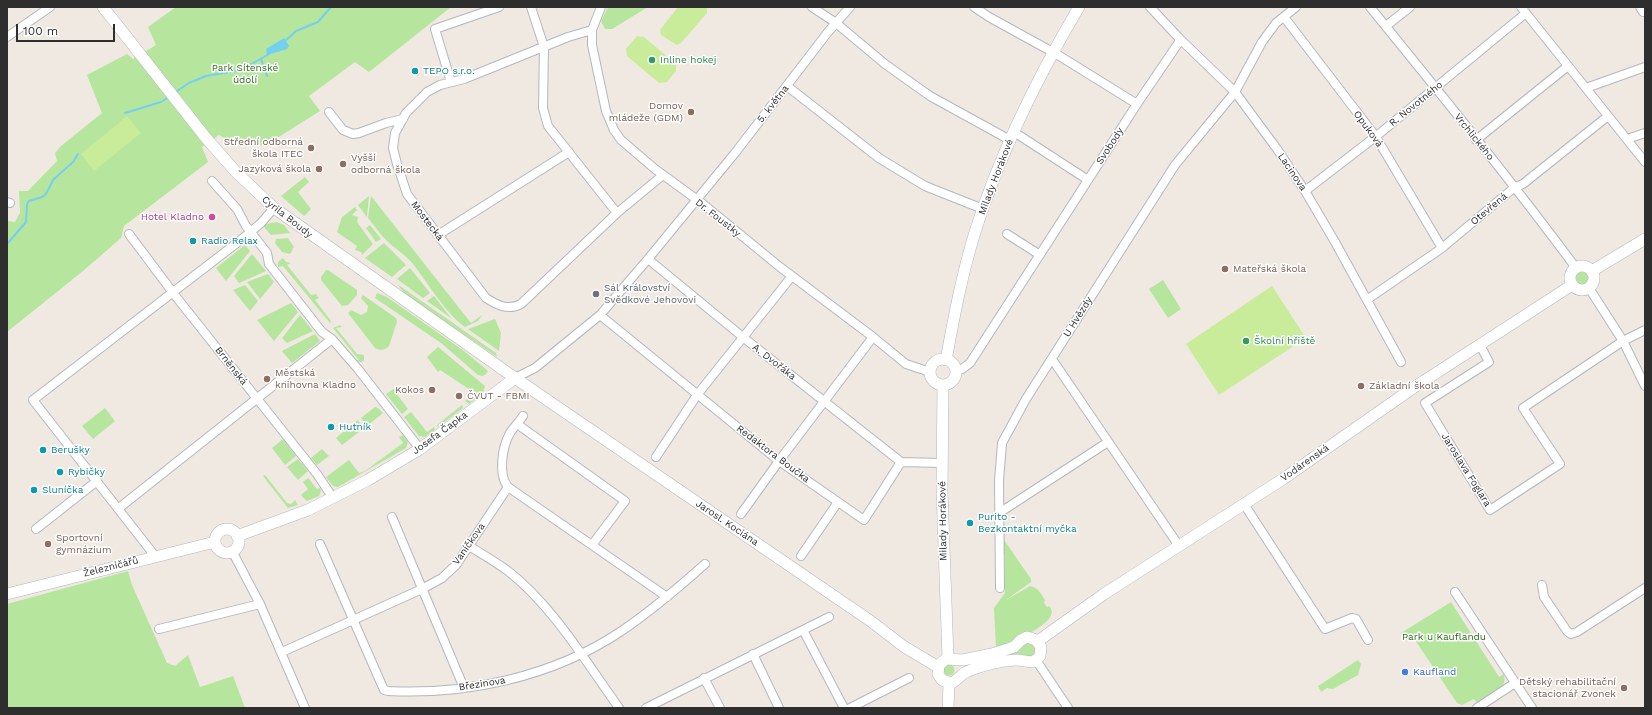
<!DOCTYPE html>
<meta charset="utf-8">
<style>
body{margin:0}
#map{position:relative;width:1652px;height:715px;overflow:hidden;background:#efe9e1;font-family:"Work Sans",sans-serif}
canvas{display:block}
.frame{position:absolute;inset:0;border:8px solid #2e2e2e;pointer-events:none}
.scale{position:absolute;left:16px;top:24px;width:99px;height:18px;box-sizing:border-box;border:2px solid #2e2e2e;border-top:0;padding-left:5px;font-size:12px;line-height:14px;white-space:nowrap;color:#2e2e2e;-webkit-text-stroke:3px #fff;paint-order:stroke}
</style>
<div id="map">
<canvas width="1652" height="715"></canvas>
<div class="frame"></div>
<div class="scale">100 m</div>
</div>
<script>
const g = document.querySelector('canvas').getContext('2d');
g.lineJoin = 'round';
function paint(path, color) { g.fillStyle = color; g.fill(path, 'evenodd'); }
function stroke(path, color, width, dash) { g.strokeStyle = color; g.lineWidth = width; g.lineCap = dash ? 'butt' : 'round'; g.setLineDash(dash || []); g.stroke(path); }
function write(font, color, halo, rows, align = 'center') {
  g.font = font + ' "Work Sans",sans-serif'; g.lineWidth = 3; g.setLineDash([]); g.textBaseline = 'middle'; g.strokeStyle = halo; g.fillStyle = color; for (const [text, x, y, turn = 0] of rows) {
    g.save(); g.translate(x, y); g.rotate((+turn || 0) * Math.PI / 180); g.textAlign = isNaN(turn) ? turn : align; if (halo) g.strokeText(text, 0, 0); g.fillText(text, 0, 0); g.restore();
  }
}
paint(new Path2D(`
 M 176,7 L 451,7 L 369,72 L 355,62 L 309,96 L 320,111 L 266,145 L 236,144 L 219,135 L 202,147 L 208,162 L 124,226 L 121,238 L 83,271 L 7,332 L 7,221 L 15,222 L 20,213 L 19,191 L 28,191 L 57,161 L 55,153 L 61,146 L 102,113 L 87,75 L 127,54 L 133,59 L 156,45 L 148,27 Z
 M 608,7 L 648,7 L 612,29 L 605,29 L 601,21 Z
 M 305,177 L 309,182 L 298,192 L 311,209 L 304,216 L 281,196 Z
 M 369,196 L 367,217 L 358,205 Z
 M 371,196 L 471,323 L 482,315 L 478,321 L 465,327 C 446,314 428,283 413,264 C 405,254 392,247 383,237 C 378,231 373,224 368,218 Z
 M 355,207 L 357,210 L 352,215 L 358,217 L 357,222 L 373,244 L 362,255 L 361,252 L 355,250 L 357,246 L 337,232 L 342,217 Z
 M 277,222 L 284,225 L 290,233 L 271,235 L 263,226 L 270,223 Z
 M 370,225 L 381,239 L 376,242 L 366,228 Z
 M 288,238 L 294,247 L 290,254 L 282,252 L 275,243 L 276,239 Z
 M 384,243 L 406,265 L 392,277 L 365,258 Z
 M 245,245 L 250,251 L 226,281 L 216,268 Z
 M 252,254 L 266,271 L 239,283 L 234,276 Z
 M 283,258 L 286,262 L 291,263 L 287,265 L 311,295 L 316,294 L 319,298 L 315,300 L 331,321 L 330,323 L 283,266 L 278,267 L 278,262 Z
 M 410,268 L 430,293 L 423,298 L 397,279 Z
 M 326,270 L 328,270 L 357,290 L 357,295 L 348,305 L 342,306 L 321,280 L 321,277 Z
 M1575 279a7 7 0 1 1 14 0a7 7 0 1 1-14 0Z
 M 268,274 L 274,282 L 260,299 L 247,282 Z
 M 1163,280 L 1181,309 L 1168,318 L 1149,289 Z
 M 397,284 L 496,353 L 497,357 L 406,295 Z
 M 245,285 L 258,301 L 250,311 L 233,290 Z
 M 377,293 L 387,297 L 464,351 L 488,371 L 485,375 L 482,376 L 478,375 L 441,343 L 375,298 Z
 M 363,295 L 396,318 L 397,322 L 389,346 C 386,350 380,351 375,348 L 348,313 L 351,310 L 361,315 L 367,312 L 368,306 L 361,298 Z
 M 434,296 L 451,318 L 427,301 Z
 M 291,303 L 298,312 L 274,341 L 257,320 Z
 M 300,315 L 313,331 L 287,343 L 282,338 Z
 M 495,319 L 501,333 L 499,351 L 468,329 Z
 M 340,325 L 342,327 L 336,328 L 357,354 L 364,355 L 364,360 L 362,362 L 354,361 L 359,360 L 333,328 Z
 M 315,334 L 320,341 L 292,363 L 282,351 Z
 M 438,347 L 485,386 L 483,393 L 469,404 L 465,401 L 475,393 L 440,370 L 438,372 L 427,357 Z
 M 395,388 L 398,392 L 396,393 L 408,409 L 402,414 L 386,394 Z
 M 462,405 L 463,408 L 438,427 L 437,425 Z
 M 375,407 L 378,408 L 383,413 L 367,426 L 361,418 Z
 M 105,408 L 115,421 L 93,439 L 82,426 Z
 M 411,412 L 427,432 L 434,427 L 435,430 L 425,437 L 419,436 L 404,417 Z
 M 358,420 L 364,428 L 342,445 L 336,438 Z
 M 403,435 L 408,442 L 406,448 L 338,487 L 333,486 L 326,477 L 349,460 L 359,473 L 365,471 L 403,443 L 399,437 Z
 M 283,439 L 296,456 L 285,465 L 272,448 Z
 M 322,449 L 329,456 L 317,465 L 311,458 Z
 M 298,459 L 308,471 L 298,480 L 287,467 Z
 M 265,475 L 287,503 L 291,504 L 295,500 L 298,505 L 288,508 L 263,476 Z
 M 308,478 L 317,489 L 320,488 L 321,491 L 319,496 L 307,501 L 301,495 L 308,489 L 303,482 Z
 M 1002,537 L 1031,579 L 1031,582 L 1006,600 L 1030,586 C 1038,587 1041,594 1045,600 L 1044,603 L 1047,607 L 1049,606 C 1065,622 1007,644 996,647 L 994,608 L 1005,593 L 1005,555 L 1001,555 Z
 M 128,571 L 132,585 L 167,663 L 175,666 L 188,655 L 200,687 L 233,676 L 245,708 L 7,708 L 7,604 Z
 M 1451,602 L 1499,677 L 1504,674 C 1508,690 1490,696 1478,704 L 1474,699 L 1462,705 L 1457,703 L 1413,637 L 1409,636 L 1403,638 L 1401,633 Z
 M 1027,643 L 1032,643 L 1036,648 L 1035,653 L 1032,656 L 965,669 L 964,664 Z
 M 1358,660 L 1361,664 L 1358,675 L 1333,689 L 1327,688 L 1321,692 L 1318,686 Z
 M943.5 670a5.5 5.5 0 1 1 11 0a5.5 5.5 0 1 1-11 0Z`), '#b6e59e');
paint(new Path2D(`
 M 678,7 L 707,7 L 707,13 L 681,43 L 677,45 L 661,35 L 660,30 Z
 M 637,36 L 644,37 L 676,64 L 676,71 L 667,82 L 659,83 L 627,56 L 626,49 Z
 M 127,116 L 141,133 L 94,171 L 81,154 Z
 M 1272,286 L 1306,338 L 1219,395 L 1186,344 Z`), '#c9ec9a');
paint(new Path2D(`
 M 284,38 L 289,46 L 287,49 L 267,55 L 266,49 Z`), '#75cff0');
stroke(new Path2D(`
 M 285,41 L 296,31 L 318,22 L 331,7
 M 261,59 L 267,76
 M 174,93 L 189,83 L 206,76 L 241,70 L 269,54
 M 125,113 L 161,102 L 169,97
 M 7,244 L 26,222 L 27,204 L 29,201 L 42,197 L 46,194 L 53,180 L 73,162 L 78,154`), '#75cff0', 2);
const street = new Path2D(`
 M 531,7 L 544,47 L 543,108 L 548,126 L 617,213
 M 601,7 L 592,30 L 592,45 L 606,111 L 614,130 L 621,140 L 655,169 L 703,204 L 780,267 L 873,337 L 906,364 L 930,372
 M 812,7 L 836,23 L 885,64 L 930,96 L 1010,140
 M 974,7 L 989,17 L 1058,55 L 1137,104
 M 1150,7 L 1179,38 L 1235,92 L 1277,149 L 1305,191 L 1335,242 L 1401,362
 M 1370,7 C 1440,93 1510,179 1576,268
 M 1521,7 L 1645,162
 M 1640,7 L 1643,12
 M 1284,17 L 1376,137 L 1442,248
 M 1386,26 L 1410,7
 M 592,30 L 568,37 L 464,79 L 440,85 L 427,92 L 406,113 L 395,133 L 393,148 L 397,164 L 407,194 L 486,298 C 497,305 508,311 521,304 L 617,213 L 663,175
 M 7,37 L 50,7
 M 451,82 L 435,29 L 499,7
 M 787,86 L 879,158 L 925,186 L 983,209
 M 1586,88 L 1645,67
 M 329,112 L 343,130 L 353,134 L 359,133 L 386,123 L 403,119
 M 1014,132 L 1088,180
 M 1627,139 L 1645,133
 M 1476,140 L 1568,66
 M 212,181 L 237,209 L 246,226 L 267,253 L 269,264 L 322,332 L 332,339 L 358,369 L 420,449
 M 1305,191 L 1379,134 L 1526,13
 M 7,202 L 10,203
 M 129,234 L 177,298 L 317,474 L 333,498
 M 1007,234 L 1040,255
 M 438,235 L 569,152
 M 648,259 L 744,338 L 901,462
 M 1589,288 L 1623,341 L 1645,386
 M 1368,299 L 1442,248 L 1515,187 L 1523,184 L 1608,116
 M 600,315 L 779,461 L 864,520 L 901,462
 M 1480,345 L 1489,362 L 1425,403 L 1490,510 L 1560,464 L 1523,408 L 1623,341 L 1645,330
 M 1052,359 L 1179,546
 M 956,371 L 962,369 L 970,363 L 1137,104 L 1179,42 L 1179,38
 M 515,378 L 535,368 L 600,315 L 648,259 L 735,153 L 828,32 L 850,7
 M 523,416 C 519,422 514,427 510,433 C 502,447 498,475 508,487 L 667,597
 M 517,424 L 625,501 L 592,545
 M 656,457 L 697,395 L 792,276
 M 901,462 L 942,463
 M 1244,504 L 1325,629 L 1352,618 L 1356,619 L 1368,640
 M 119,508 L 332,339
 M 999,513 L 1108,442
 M 741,514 L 779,461 L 873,337
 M 392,517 L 464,688
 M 36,529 L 97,481
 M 320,544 L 384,690 L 388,691 C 467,695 552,677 620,632 C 650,612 678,588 705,564
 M 469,546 C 482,554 496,562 508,571 C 553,606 586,662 619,708
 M 232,551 L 260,604 L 305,708
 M 155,556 L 33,400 L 242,239 L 261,223 L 274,208
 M 801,556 L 838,502
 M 1542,585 L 1544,597 L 1567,631 L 1571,634 L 1577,632 L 1645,588
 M 1000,588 L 999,481 L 1002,443 L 1026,399 L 1175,165 L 1235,92 L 1262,42 L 1276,23 L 1296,7
 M 1455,592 L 1532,708
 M 159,629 L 260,604
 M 803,630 L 844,708
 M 282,652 L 422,589 L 442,578 L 456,565 L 508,487
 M 753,654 L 779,708
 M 1036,660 L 1068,708
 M 704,678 L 720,708
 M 646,708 L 829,617
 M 850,708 L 909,678
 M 1477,708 L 1515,683`);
const secondary = new Path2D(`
 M 103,7 L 206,138 L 236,172 L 274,208 L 515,378 L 872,622 L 903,646 L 938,667
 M1570 278a12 12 0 1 1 24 0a12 12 0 1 1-24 0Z
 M 1592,271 L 1645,239
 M930 372a13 13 0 1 1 26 0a13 13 0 1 1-26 0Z
 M 946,360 C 954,317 962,274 975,232 C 1000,153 1037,78 1079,7
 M 943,385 L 942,492 L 948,658
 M215 541a12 12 0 1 1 24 0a12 12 0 1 1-24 0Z
 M 237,536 L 308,510 L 368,480 L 420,449 L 515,378
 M 7,594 L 215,542
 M 1027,637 L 1036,640 L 1041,647 L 1040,656 C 1032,667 1025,659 1015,660 C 1000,661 980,666 966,672 C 960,675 957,681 951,683 L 942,680 L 938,674 L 939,665 L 946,659 L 963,660 L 992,654 L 1014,647 L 1021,640 Z
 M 1038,641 L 1104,594 L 1283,479 L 1413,388 L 1572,285
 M 948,708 L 949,683`);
stroke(street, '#b4b7c1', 10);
stroke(secondary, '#b4b7c1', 12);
stroke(street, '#fff', 8);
stroke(secondary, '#fff', 11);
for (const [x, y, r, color] of [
 [652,60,4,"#2e9e5b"],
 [415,71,4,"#0f9aa8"],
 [691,112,4,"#8d6e63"],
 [311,148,4,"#8d6e63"],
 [343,164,4,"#8d6e63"],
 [319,169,4,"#8d6e63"],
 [212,217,4,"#d1479c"],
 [193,241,4,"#0f9aa8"],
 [1225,269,4,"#8d6e63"],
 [596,294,4,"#6b7280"],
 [1246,341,4,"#2e9e5b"],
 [267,379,4,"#8d6e63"],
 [1361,386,4,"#8d6e63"],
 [432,390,4,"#8d6e63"],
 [459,396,4,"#8d6e63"],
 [331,427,4,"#0f9aa8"],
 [43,450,4,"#0f9aa8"],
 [60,472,4,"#0f9aa8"],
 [34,490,4,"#0f9aa8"],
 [970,523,4,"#0f9aa8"],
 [48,544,4,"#8d6e63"],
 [1405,672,4,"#3f7fe0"],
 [1624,688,4,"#8d6e63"]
]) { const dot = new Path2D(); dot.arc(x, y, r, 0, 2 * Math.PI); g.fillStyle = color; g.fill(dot); stroke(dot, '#fff', 1.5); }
write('10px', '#27864d', '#fff', [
 ["Inline hokej",660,60],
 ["Školní hřiště",1254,341]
], 'left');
write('10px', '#2c6e1b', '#fff', [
 ["Park Sítenské",245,68],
 ["údolí",245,80],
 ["Park u Kauflandu",1444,637]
]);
write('10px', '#0d838f', '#fff', [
 ["TEPO s.r.o.",423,71],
 ["Radio Relax",201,241],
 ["Hutník",339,427],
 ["Berušky",51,450],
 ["Rybičky",68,472],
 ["Sluníčka",42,490],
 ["Purito -",978,517],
 ["Bezkontaktní myčka",978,529]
], 'left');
write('10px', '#2e2e2e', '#fff', [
 ["5. května",773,104,-52],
 ["R. Novotného",1416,104,-39],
 ["Opuková",1368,129,54],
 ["Vrchlického",1474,137,51],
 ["Svobody",1110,146,-57],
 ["Lacinova",1292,172,56],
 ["Milady Horákové",996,177,-69],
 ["Otevřená",1489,209,-40],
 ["Cyrila Boudy",287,217,38],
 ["Dr. Foustky",718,218,38],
 ["Mostecká",427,221,53],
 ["U Hvězdy",1078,317,-58],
 ["A. Dvořáka",774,362,38],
 ["Brněnská",231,366,52],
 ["Josefa Čapka",440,433,-36],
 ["Redaktora Boučka",773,454,37],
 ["Vodárenská",1305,463,-35],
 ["Jaroslava Foglara",1466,470,58],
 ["Milady Horákové",943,521,-91],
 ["Jarosl. Kociána",727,523,34],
 ["Vaníčkova",469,544,-55],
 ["Železničářů",111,567,-14],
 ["Březinova",482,684,-9]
]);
write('10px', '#785e54', '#fff', [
 ["Domov",683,106,"right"],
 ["mládeže (GDM)",683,118,"right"],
 ["Střední odborná",303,142,"right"],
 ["škola ITEC",303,154,"right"],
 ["Vyšší",351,158],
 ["odborná škola",351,170],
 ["Jazyková škola",311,169,"right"],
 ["Mateřská škola",1233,269],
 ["Městská",275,373],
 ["knihovna Kladno",275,385],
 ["Základní škola",1369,386],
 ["Kokos",424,390,"right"],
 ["ČVUT - FBMI",467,396],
 ["Sportovní",56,538],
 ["gymnázium",56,550],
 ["Dětský rehabilitační",1616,682,"right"],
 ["stacionář Zvonek",1616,694,"right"]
], 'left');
write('10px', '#b23c85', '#fff', [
 ["Hotel Kladno",204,217]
], 'right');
write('10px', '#5b616d', '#fff', [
 ["Sál Království",604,288],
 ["Svědkové Jehovovi",604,300]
], 'left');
write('10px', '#366cbe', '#fff', [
 ["Kaufland",1413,672]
], 'left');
</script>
